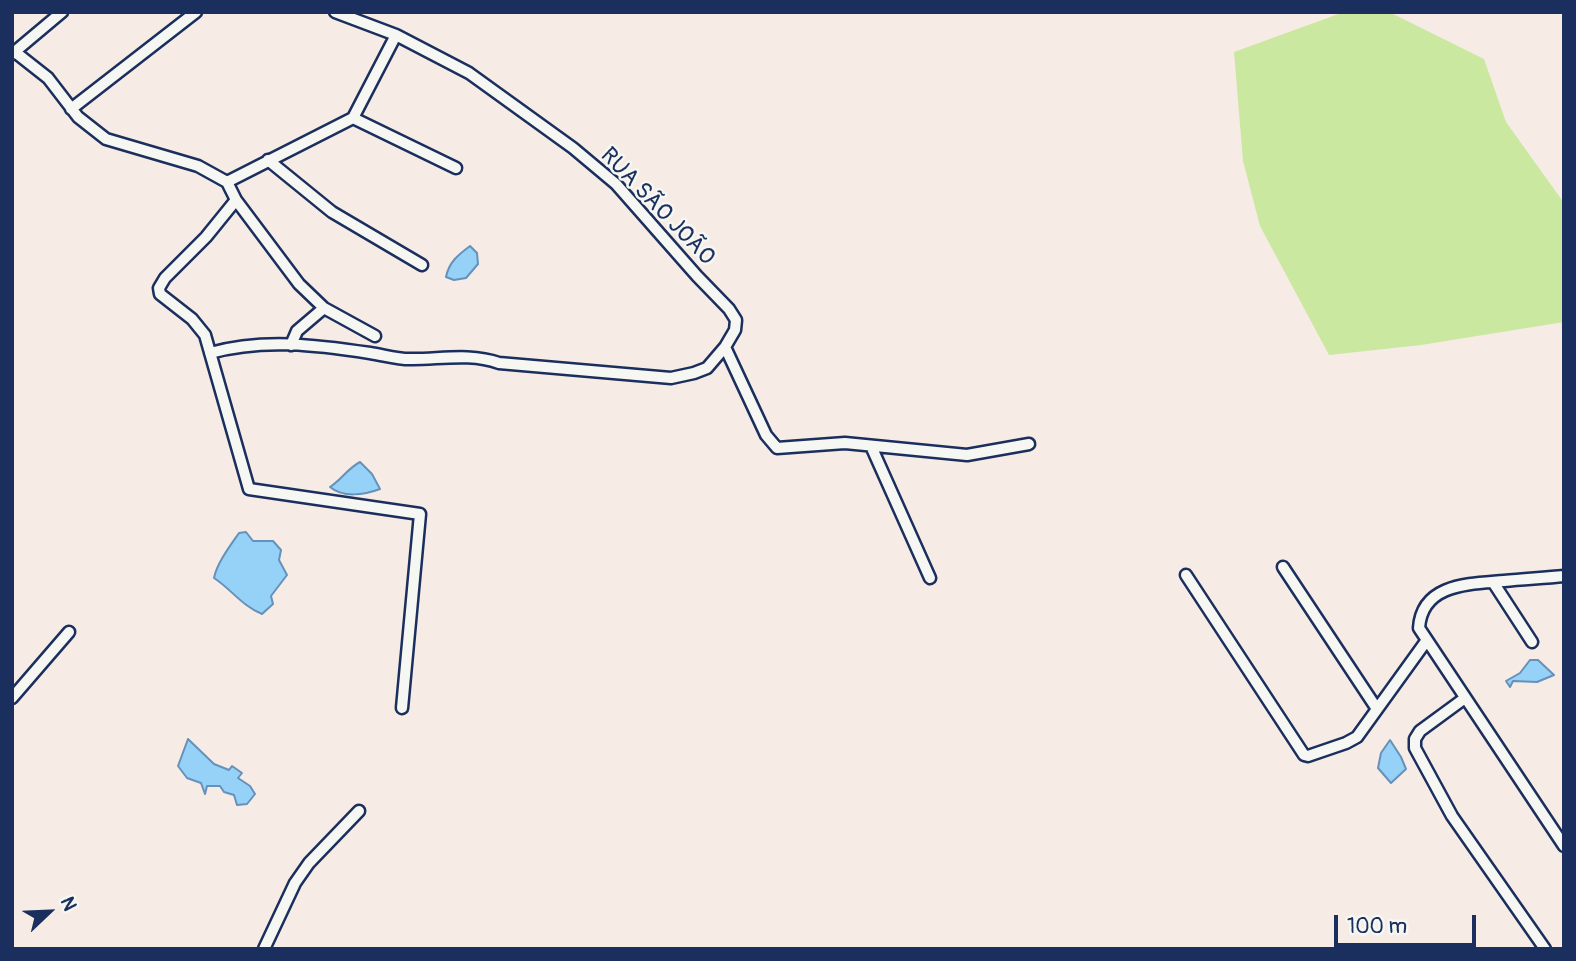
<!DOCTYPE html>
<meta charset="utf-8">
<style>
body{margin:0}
#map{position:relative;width:1576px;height:961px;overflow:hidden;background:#f7ebe6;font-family:Pangolin,sans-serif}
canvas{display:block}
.frame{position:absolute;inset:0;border:14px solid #1b2f5e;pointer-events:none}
.north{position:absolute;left:14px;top:877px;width:70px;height:70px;-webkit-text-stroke:5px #f6f6f2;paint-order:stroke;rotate:67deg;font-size:19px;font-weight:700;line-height:28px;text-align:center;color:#1b2f5e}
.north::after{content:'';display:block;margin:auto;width:24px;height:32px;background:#1b2f5e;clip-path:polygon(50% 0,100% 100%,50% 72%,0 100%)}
.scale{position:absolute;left:1334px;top:915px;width:142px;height:32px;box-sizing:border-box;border:4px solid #1b2f5e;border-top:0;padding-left:9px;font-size:21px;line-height:24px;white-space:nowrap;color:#1b2f5e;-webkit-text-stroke:5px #f6f6f2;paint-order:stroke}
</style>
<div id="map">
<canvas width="1576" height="961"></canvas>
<div class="frame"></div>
<div class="north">N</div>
<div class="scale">100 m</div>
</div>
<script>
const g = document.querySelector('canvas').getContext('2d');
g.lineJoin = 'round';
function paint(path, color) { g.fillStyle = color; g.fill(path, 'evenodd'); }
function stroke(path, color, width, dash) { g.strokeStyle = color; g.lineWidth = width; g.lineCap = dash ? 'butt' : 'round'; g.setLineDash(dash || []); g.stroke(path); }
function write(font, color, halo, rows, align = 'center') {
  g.font = font + ' Pangolin,sans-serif'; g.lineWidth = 5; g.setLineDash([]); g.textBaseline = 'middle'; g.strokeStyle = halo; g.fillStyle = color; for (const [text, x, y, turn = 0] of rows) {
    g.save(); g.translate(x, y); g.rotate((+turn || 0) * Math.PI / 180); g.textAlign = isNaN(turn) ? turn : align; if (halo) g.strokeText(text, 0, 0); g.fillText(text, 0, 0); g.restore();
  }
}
paint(new Path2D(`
 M 1344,12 L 1389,12 L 1484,59 L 1506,122 L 1564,203 L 1564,322 L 1421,345 L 1329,355 L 1260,226 L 1243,161 L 1234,52 Z`), '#cae8a0');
const water = new Path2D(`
 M 470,246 L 477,253 L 478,264 L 466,278 L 454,280 L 446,277 C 449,262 458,255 470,246 Z
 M 360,462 L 372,474 L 380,489 C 364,495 343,498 330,487 C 342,479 347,469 360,462 Z
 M 246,532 L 253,541 L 273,541 L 281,550 L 279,560 L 287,575 L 271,596 L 273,604 L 262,614 C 242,606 231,589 214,578 C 217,563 230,546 239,533 Z
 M 1530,660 L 1538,660 L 1554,675 L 1537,682 L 1513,681 L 1510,687 L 1506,681 L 1520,673 Z
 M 188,739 L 214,764 L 229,770 L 232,766 L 242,773 L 238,778 L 250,786 L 255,794 L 247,804 L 237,805 L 234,795 L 224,792 L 220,786 L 207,786 L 205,794 L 201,783 L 187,778 L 178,766 Z
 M 1390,740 L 1401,757 L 1406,769 L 1391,783 L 1378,768 L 1381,753 Z`);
paint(water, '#96d2f7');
stroke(water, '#6591ba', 2);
const minor = new Path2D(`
 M 15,52 L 48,78 L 78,117 L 106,139 L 198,166 L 227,182 L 236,200 L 299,284 L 324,308 L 375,336
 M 12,54 L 62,12
 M 71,109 L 196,12
 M 353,118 L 456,168
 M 268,160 L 332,212 L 422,265
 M 227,182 L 353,118 L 396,35
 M 236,200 L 206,237 L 165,278 L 159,288 L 160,294 L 192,319 L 205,335 L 249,489 L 420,514 L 402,708
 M 291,345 L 297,331 L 324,308
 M 725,347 L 766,435 L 777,448 L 845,443 L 967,455 L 1029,444
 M 210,353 C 263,338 317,345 370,353 C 384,355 399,360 413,359 C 441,359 471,353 499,363 L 671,378 L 694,373 L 707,368 L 725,347 L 735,330 L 736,320 L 729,309 L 697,276 L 616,184 L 573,148 L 469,73 L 396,35 L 335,12
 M 871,446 L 930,578
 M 1283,567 L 1377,709
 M 1186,575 L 1304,755 L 1308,756 L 1346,743 L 1357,737 L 1427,640
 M 1564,576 C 1544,578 1524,579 1504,581 C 1470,584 1422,583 1419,628 L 1564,846
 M 1493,582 L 1532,642
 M 12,698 L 69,632
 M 1465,698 L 1420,731 L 1415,739 L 1415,748 L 1452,816 L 1545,949
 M 264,949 L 295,883 L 309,863 L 359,811`);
stroke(minor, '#1b2f5e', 15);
stroke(minor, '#f6f6f2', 10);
write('23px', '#1b2f5e', '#f6f6f2', [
 ["RUA SÃO JOÃO",657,207,46]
]);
</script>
